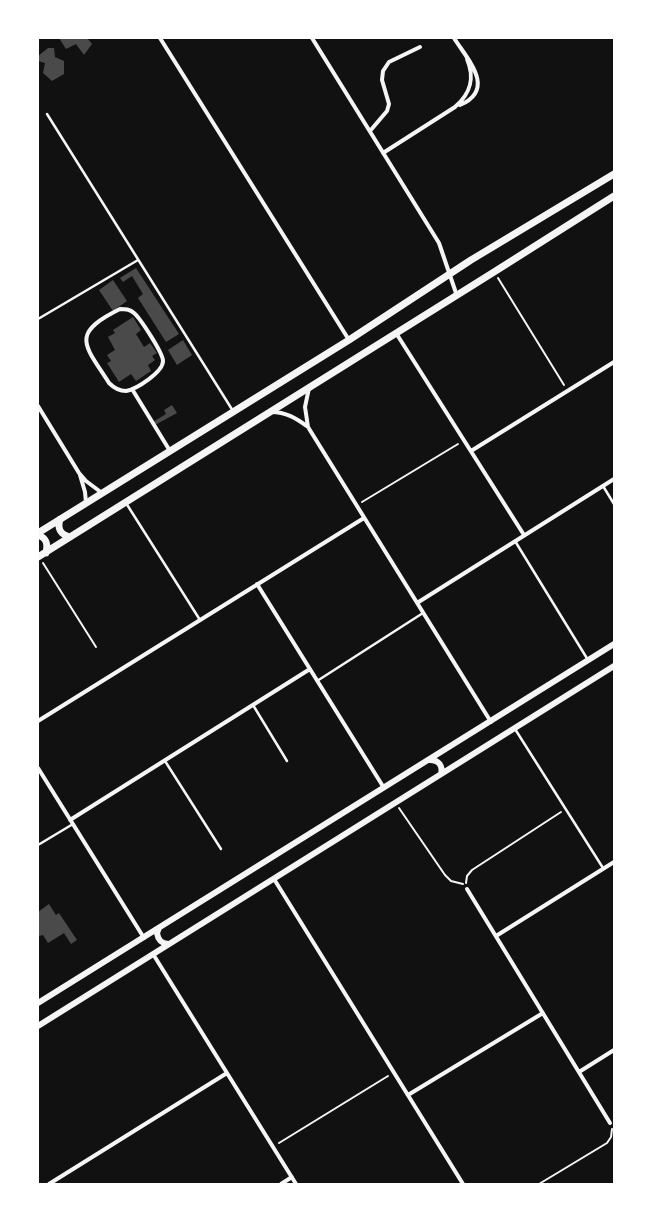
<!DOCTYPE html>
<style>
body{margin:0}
#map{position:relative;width:652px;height:1222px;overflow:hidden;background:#111;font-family:Mulish,sans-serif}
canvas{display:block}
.frame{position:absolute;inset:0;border:39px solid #fff;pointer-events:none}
</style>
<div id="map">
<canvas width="652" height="1222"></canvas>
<div class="frame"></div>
</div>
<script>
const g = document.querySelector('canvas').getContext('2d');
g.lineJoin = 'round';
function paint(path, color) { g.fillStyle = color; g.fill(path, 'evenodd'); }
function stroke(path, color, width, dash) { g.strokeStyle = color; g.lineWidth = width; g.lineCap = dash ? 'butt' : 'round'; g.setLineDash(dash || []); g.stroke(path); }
paint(new Path2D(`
 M 59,38 L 87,38 L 92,44 L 84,55 L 76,44 L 66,49 Z
 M 48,48 L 54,48 L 55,57 L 64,61 L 64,74 L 52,81 L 43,73 L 45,63 L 38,61 L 38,56 Z
 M 136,268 L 179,334 L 166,342 L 138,298 L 143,294 L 132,276 L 123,282 L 120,278 Z
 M 113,280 L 127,301 L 113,311 L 99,290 Z
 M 133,317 L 141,330 L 136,334 L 144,347 L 150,343 L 157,353 L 152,356 L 155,360 L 148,365 L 151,371 L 136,381 L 131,374 L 119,382 L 107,363 L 111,361 L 107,355 L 115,350 L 108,337 L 115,333 L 113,330 Z
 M 183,340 L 192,355 L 177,365 L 168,350 Z
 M 172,405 L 177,413 L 155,425 L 153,422 L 166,414 L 164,410 Z
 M 49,904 L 56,915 L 59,913 L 77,940 L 71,944 L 64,933 L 48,943 L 43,935 L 40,936 L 38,935 L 38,912 Z`), '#4a4a4a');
stroke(new Path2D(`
 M 498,278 L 564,385
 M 362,502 L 458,444
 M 43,563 L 96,647
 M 399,808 L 445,875 L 451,881 L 463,884
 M 466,883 L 467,876 L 472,870 L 561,812
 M 279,1143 L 388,1076
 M 539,1184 L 607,1143 L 611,1137 L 612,1129`), '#f5f5f5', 2);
stroke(new Path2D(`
 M 47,114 L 233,411
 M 38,319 L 138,260
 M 603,486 L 614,504
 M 126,503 L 200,620
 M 515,541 L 588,660
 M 317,681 L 423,613
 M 253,705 L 287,761
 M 515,729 L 603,868
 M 165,761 L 221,849
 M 38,845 L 73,824`), '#f5f5f5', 2.5);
stroke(new Path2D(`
 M 160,38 L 349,340
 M 312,38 L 439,243 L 457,296
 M 454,38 C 467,59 497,89 460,105
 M 370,131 L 387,111 L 389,104 L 382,80 L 383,71 L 389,62 L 420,47
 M 383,153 L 455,107 C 471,93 475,78 467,59
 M 120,309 C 125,309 130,309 134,313 C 140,318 163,353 163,361 C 163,372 137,389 126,391 C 119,391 114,388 109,383 C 85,345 69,334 120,309 Z
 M 396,333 L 524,535
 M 132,389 L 170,451
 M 38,406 L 79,473 L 86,481 L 102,493
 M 271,412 C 286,412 296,418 308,427 L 491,722
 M 308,427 L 305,407 L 309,388
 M 471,451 L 614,362
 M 80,475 L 85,492 L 86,503
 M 257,584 L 384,788
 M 417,603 L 614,479
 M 38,721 L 364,518
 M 38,768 L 144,938
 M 70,820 L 310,669
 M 274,879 L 463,1184
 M 467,889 L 610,1123
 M 496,936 L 614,862
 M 153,954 L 296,1184
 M 579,1072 L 614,1050
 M 408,1095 L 543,1013
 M 49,1184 L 227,1073
 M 281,1184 L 292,1177`), '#f5f5f5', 4);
stroke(new Path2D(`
 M 430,760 C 439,760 443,766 441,774
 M 159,928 L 157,933 C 158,940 161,943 168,944
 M 38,1003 L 614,644
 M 38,1026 L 614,666`), '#f5f5f5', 6);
stroke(new Path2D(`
 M 60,519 C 57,529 60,534 70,537
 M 38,533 L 349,340 L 471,260 L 614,174
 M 38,535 C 47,538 48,544 46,553
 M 38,557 L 494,272 L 614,196`), '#f5f5f5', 7);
</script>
